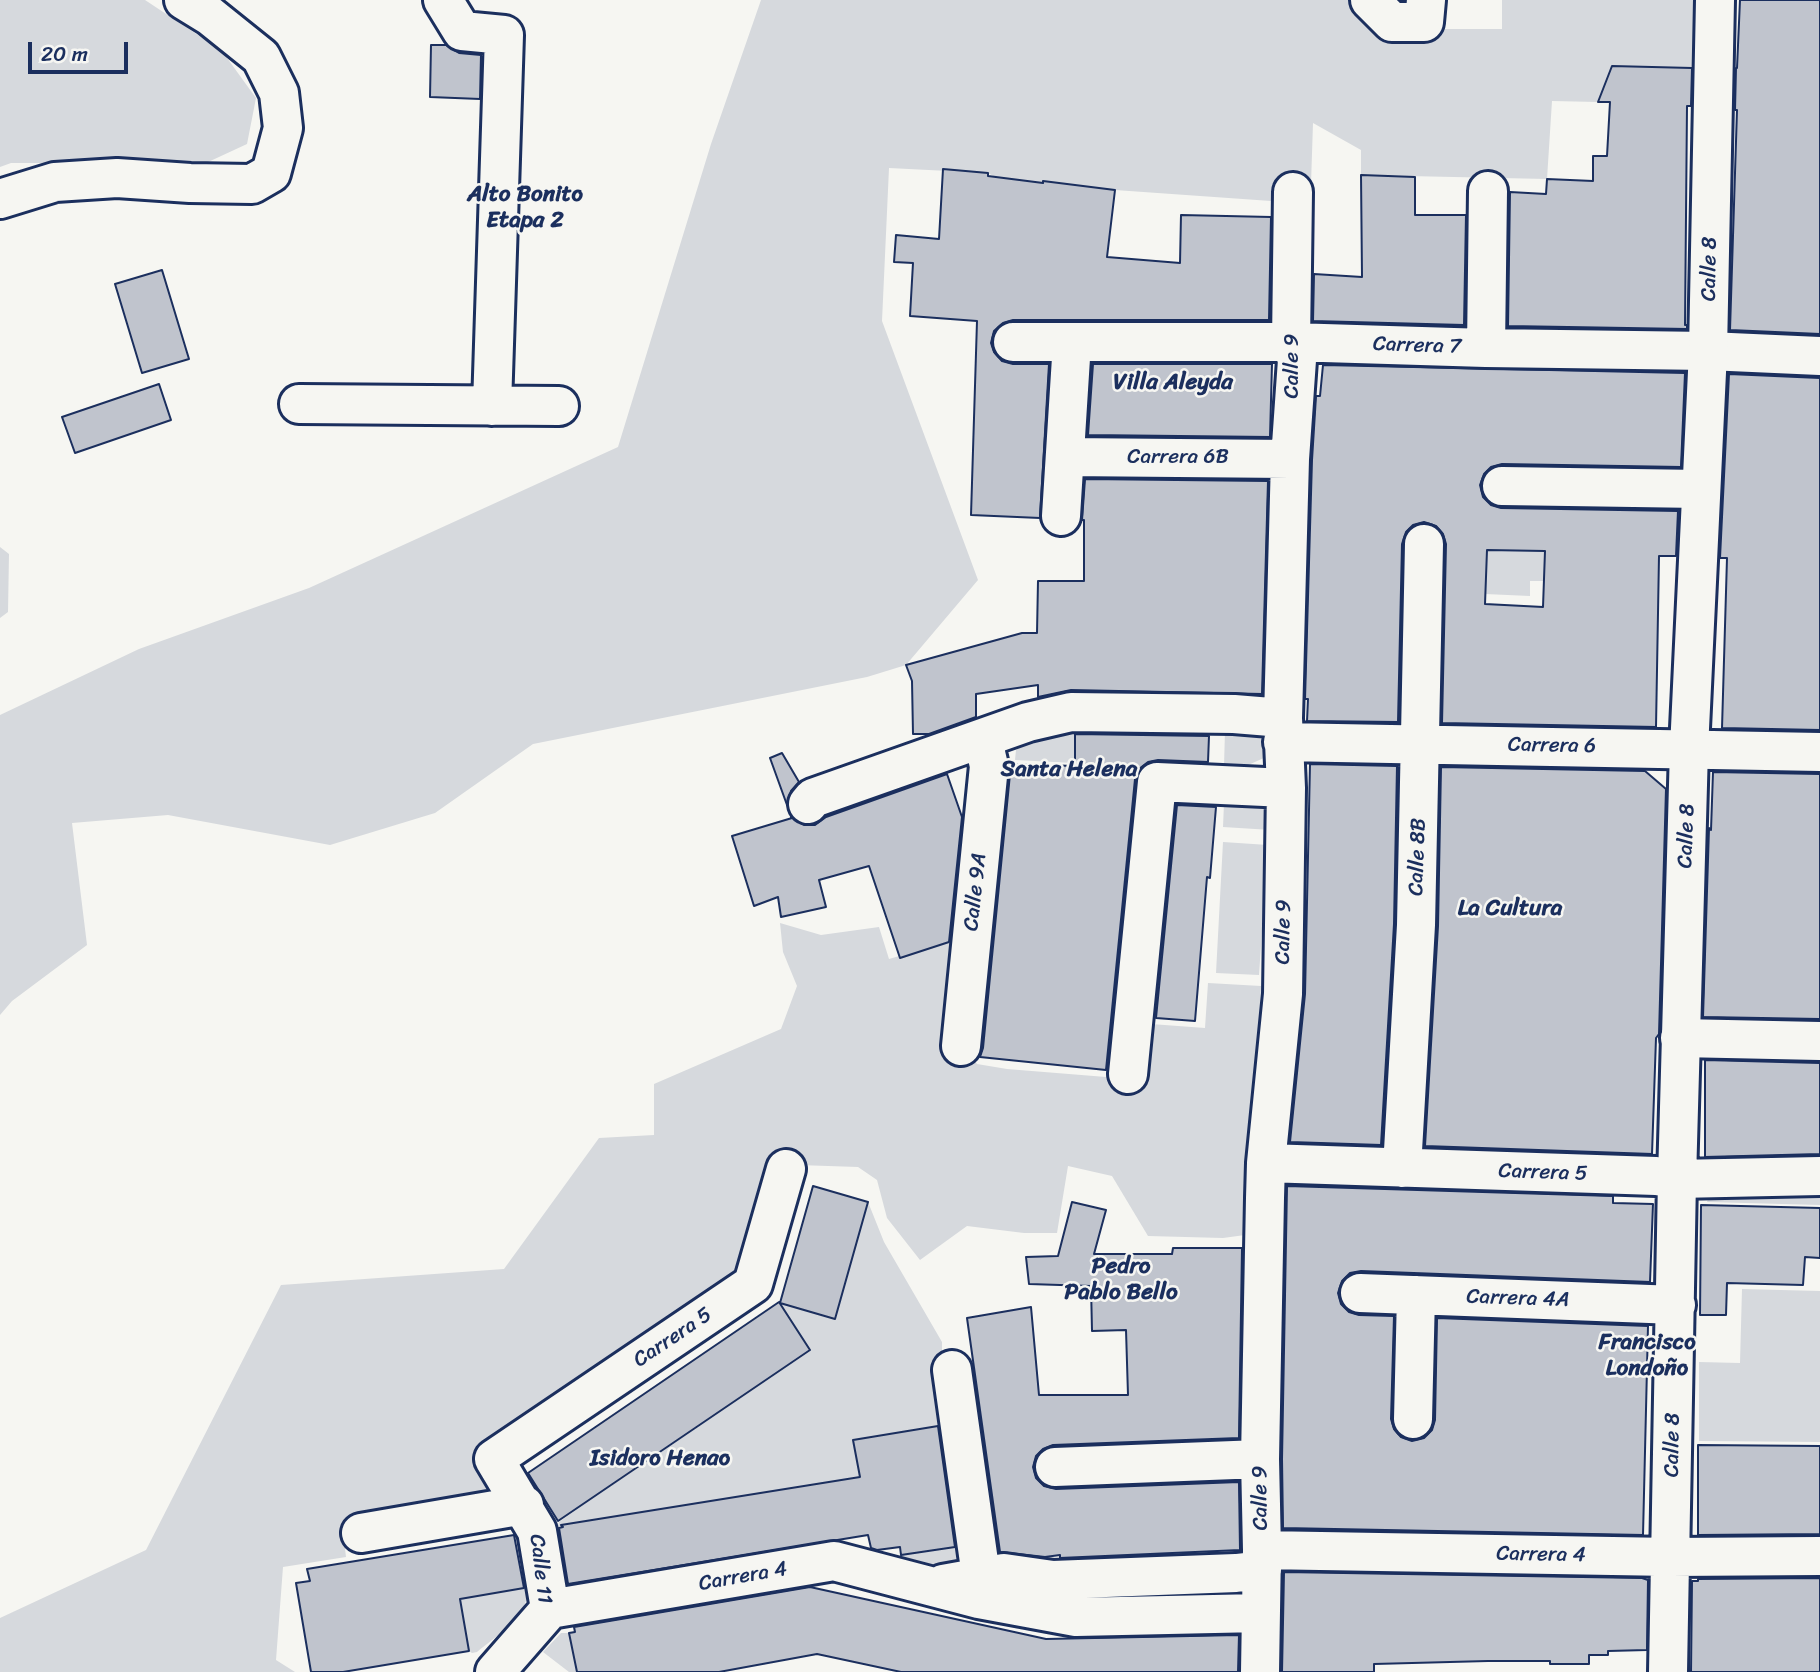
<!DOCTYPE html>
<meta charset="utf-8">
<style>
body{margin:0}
#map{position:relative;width:1820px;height:1672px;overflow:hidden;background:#f6f6f2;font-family:Sriracha,sans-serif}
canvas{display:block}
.scale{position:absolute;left:28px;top:42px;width:100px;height:32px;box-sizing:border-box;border:4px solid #1b2f5e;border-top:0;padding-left:9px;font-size:21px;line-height:24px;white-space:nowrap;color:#1b2f5e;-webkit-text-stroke:5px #f6f6f2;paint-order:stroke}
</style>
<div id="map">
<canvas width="1820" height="1672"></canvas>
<div class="scale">20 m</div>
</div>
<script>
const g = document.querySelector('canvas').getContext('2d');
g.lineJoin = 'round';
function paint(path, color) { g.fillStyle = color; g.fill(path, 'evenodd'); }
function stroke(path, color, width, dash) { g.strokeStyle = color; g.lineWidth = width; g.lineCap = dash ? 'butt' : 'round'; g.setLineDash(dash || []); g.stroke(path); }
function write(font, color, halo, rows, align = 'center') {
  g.font = font + ' Sriracha,sans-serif'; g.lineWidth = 5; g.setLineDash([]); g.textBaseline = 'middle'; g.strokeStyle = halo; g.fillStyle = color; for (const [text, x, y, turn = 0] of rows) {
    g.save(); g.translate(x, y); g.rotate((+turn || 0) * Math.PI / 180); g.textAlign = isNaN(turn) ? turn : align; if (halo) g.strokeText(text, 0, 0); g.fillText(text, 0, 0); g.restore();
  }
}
paint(new Path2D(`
 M 0,0 L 145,0 L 222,51 L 256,98 L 247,144 L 206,163 L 11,163 L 0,167 Z
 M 761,0 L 1355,0 L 1389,29 L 1502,29 L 1502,0 L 1694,0 L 1693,68 L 1612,66 L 1598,102 L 1552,101 L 1547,179 L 1361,175 L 1361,150 L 1313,123 L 1311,184 L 1272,184 L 1271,201 L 1115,190 L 1044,181 L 1043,183 L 995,177 L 988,173 L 889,168 L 882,321 L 978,580 L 906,665 L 867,677 L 533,744 L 435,813 L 330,845 L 168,815 L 72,823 L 87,945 L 12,1001 L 0,1015 L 0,715 L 139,649 L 309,588 L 618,447 L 711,144 Z
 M 0,547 L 9,554 L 8,612 L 0,618 Z
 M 1486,550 L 1545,551 L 1544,581 L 1530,581 L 1530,596 L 1485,594 Z
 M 1075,727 L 1074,763 L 1015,760 L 1016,750 L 1025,743 Z
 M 1225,731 L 1246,732 L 1266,741 L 1266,757 L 1246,766 L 1224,766 Z
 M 1224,803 L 1258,804 L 1267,808 L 1271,830 L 1223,827 Z
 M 1223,842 L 1268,845 L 1259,975 L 1216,973 Z
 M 780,923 L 821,935 L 879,927 L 889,959 L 955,940 L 970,1053 L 977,1064 L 1007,1069 L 1106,1077 L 1110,1086 L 1141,1086 L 1151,1024 L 1205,1028 L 1208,983 L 1261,986 L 1256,1103 L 1245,1235 L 1223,1238 L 1148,1236 L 1112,1176 L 1068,1166 L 1057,1233 L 1024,1233 L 967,1226 L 920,1260 L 887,1218 L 877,1180 L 858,1167 L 798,1165 L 741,1268 L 487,1448 L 495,1495 L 343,1532 L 346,1557 L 283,1567 L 276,1660 L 295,1672 L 0,1672 L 0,1618 L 146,1550 L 281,1285 L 504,1269 L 599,1138 L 654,1135 L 654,1084 L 781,1029 L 797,986 L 783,952 Z
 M 1820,1192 L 1820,1205 L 1707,1202 L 1708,1199 Z
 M 868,1202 L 884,1242 L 942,1342 L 942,1425 L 854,1440 L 860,1477 L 558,1526 L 559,1522 L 584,1504 L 810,1351 L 780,1303 L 835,1319 Z
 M 1742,1289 L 1820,1291 L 1820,1442 L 1699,1441 L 1699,1362 L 1740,1363 Z
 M 969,1545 L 959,1571 L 900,1559 L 901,1555 Z
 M 527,1587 C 532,1613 495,1637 477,1652 L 472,1653 L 469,1651 L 460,1598 Z
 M 561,1633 L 569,1633 L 577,1672 L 569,1672 L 543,1652 Z`), '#d6d9dd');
const building = new Path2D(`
 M 1740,0 L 1820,0 L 1820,334 L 1730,330 L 1737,110 L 1735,110 L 1736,68 L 1737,68 Z
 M 431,45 L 446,45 L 459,53 L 481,55 L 480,99 L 430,97 Z
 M 1612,66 L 1692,68 L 1691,106 L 1687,106 L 1685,325 L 1687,325 L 1687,329 L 1508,326 L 1510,192 L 1546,194 L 1547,179 L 1593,181 L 1593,156 L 1607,156 L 1610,102 L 1598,102 Z
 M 943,169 L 988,173 L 988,176 L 1043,183 L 1043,181 L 1115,190 L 1107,257 L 1180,263 L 1181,215 L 1271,217 L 1269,320 L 1013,320 L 1003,323 L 994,331 L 991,343 L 994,352 L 1002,361 L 1013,364 L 1049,364 L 1040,518 L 971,515 L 977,321 L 910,316 L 913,263 L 894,262 L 896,235 L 939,239 Z
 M 1361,175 L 1415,177 L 1415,215 L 1466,215 L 1464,325 L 1313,321 L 1314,274 L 1362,277 Z
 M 162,270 L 189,359 L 142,373 L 115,284 Z
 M 1093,364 L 1272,364 L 1270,437 L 1088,435 Z
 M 1323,365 L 1685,373 L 1681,467 L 1502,464 L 1491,467 L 1484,474 L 1480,485 L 1483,497 L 1491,505 L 1501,508 L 1678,511 L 1676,556 L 1659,556 L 1656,727 L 1442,723 L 1446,544 L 1443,534 L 1436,526 L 1424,522 L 1413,525 L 1406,532 L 1402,544 L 1398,722 L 1307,721 L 1308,699 L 1305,699 L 1312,460 L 1316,396 L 1320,396 ZM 1487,550 L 1545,551 L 1543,607 L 1485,604 Z
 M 1729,374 L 1820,378 L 1820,730 L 1722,728 L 1727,558 L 1720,558 Z
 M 159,384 L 171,420 L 75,453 L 62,417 Z
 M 1085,479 L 1268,481 L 1262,694 L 1071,690 L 1038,697 L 1038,685 L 976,694 L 976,717 L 929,734 L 913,734 L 912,681 L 906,665 L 1022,633 L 1037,633 L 1038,581 L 1084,581 L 1084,520 L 1082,520 Z
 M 1075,734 L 1209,736 L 1208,762 L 1158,760 L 1148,762 L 1139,769 L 1135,779 L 1106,1070 L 980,1057 L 983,1048 L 1011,764 L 1075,766 Z
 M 782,753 L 799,782 L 791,791 L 787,805 L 770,758 Z
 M 1310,764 L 1397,766 L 1394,924 L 1381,1145 L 1290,1142 L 1305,994 Z
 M 1441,767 L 1645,771 L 1666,789 L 1659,1034 L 1656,1038 L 1652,1154 L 1425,1146 L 1438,926 Z
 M 1713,772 L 1820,774 L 1820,1019 L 1703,1017 L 1709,828 L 1711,830 Z
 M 947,774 L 962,817 L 949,942 L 900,958 L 869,866 L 819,880 L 826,907 L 781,917 L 778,897 L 754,906 L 732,836 L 792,818 L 791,817 L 804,825 L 815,825 L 826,817 Z
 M 1177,805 L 1216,807 L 1210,878 L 1207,877 L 1195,1021 L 1156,1018 Z
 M 1705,1060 L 1820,1063 L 1820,1154 L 1705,1157 Z
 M 813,1186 L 868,1202 L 835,1319 L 780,1303 Z
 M 1287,1186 L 1613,1196 L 1613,1203 L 1653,1204 L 1650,1282 L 1361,1271 L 1350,1273 L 1342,1281 L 1338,1293 L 1341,1304 L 1349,1312 L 1359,1315 L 1394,1316 L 1391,1419 L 1394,1429 L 1401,1437 L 1412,1441 L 1424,1438 L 1432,1430 L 1435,1420 L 1437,1318 L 1648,1326 L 1643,1535 L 1283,1528 L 1282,1459 Z
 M 1072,1202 L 1106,1210 L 1094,1254 L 1172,1254 L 1173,1248 L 1242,1248 L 1239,1438 L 1053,1445 L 1043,1449 L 1036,1456 L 1033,1467 L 1036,1478 L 1044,1486 L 1056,1489 L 1239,1482 L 1240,1550 L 1060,1558 L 1060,1555 L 1045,1557 L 1000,1552 L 967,1318 L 1031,1307 L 1039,1395 L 1128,1395 L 1126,1330 L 1092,1331 L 1091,1286 L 1029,1284 L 1026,1257 L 1058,1256 Z
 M 1701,1205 L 1820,1208 L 1820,1258 L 1805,1257 L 1803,1285 L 1727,1283 L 1726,1315 L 1700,1315 Z
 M 779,1302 L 810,1350 L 558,1521 L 528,1473 Z
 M 938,1426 L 955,1547 L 901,1555 L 900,1547 L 877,1550 L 871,1548 L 868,1535 L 568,1584 L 559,1528 L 563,1527 L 561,1525 L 860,1477 L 853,1440 Z
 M 1698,1445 L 1820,1446 L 1820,1534 L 1698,1535 Z
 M 514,1535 L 524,1588 L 460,1599 L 469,1651 L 343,1672 L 311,1672 L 296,1583 L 310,1581 L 307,1569 Z
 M 1284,1572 L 1642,1578 L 1648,1580 L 1647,1650 L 1608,1651 L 1608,1655 L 1589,1655 L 1589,1664 L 1550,1664 L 1550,1661 L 1488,1661 L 1374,1664 L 1374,1672 L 1282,1672 Z
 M 1820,1578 L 1820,1672 L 1691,1672 L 1692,1581 L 1698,1581 L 1698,1579 Z
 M 810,1587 L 1046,1639 L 1239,1635 L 1238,1672 L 901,1672 L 817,1654 L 719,1672 L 577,1672 L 569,1633 L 575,1632 L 574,1627 Z`);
paint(building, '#c0c4cd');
stroke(building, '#1b2f5e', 2);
const street = new Path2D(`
 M 443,0 L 462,31 L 504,35 L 492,406
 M 1370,0 L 1392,22 L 1424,22 L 1426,0
 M 0,199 L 55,182 L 117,178 L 190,183 L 252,184 L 271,173 L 283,128 L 279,93 L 261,57 L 210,16 L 184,0
 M 1013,342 L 1291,342 L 1486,348 L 1708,351 L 1820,356
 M 1486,348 L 1488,191
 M 299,404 L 559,406
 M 1066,457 L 1290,459
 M 1502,486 L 1700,489
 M 1061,516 L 1072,342
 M 1283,742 L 1820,752
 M 808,804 L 813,798 L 1028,722 L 1071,712 L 1234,714 L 1283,718
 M 1680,1038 L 1820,1041
 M 961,1046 L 989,766 L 983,740
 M 1128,1074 L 1157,782 L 1286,788
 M 1266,1163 L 1656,1176 L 1677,1179 L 1668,1672
 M 1402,1168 L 1416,925 L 1424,544
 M 1360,1293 L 1676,1305
 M 952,1370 L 981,1576
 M 1413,1419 L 1416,1295
 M 1055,1467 L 1260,1459
 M 361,1533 L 524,1505
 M 1262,1550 L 1671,1557 L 1820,1556
 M 943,1584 L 1004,1573 L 1053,1580 L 1236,1573 L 1262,1570
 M 550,1609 L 834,1561 L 979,1599 L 1076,1617 L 1260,1613
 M 495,1672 L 550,1609 L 537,1531 L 494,1459 L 753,1284 L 786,1169
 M 1260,1672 L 1262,1550 L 1260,1459 L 1265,1198 L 1266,1163 L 1283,994 L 1286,788 L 1283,718 L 1290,459 L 1297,360 L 1291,342 L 1293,192`);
const secondary = new Path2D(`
 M 1715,0 L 1708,351 L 1689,749 L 1677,1179 L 1820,1176`);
stroke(street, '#1b2f5e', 44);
stroke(secondary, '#1b2f5e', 44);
stroke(street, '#f6f6f2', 38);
stroke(secondary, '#f6f6f2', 38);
write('21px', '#1b2f5e', '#f6f6f2', [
 ["Calle 8",1710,269,-89],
 ["Carrera 7",1417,346,2],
 ["Calle 9",1293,366,-90],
 ["Carrera 6B",1178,458],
 ["Carrera 6",1552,746,1],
 ["Calle 8",1687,836,-88],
 ["Calle 8B",1418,857,-88],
 ["Calle 9A",976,892,-84],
 ["Calle 9",1284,932,-89],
 ["Carrera 5",1543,1173,2],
 ["Carrera 4A",1518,1299,2],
 ["Carrera 5",673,1338,-34],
 ["Calle 8",1673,1445,-89],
 ["Calle 9",1261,1498,-91],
 ["Carrera 4",1541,1555,1],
 ["Calle 11",540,1569,83],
 ["Carrera 4",743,1577,-10]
]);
write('bold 23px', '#1b2f5e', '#f6f6f2', [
 ["Alto Bonito",525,195],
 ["Etapa 2",525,221],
 ["Villa Aleyda",1173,383],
 ["Santa Helena",1069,770],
 ["La Cultura",1510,909],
 ["Pedro",1121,1267],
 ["Pablo Bello",1121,1293],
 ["Francisco",1647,1343],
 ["Londoño",1647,1369],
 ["Isidoro Henao",660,1459]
]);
</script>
